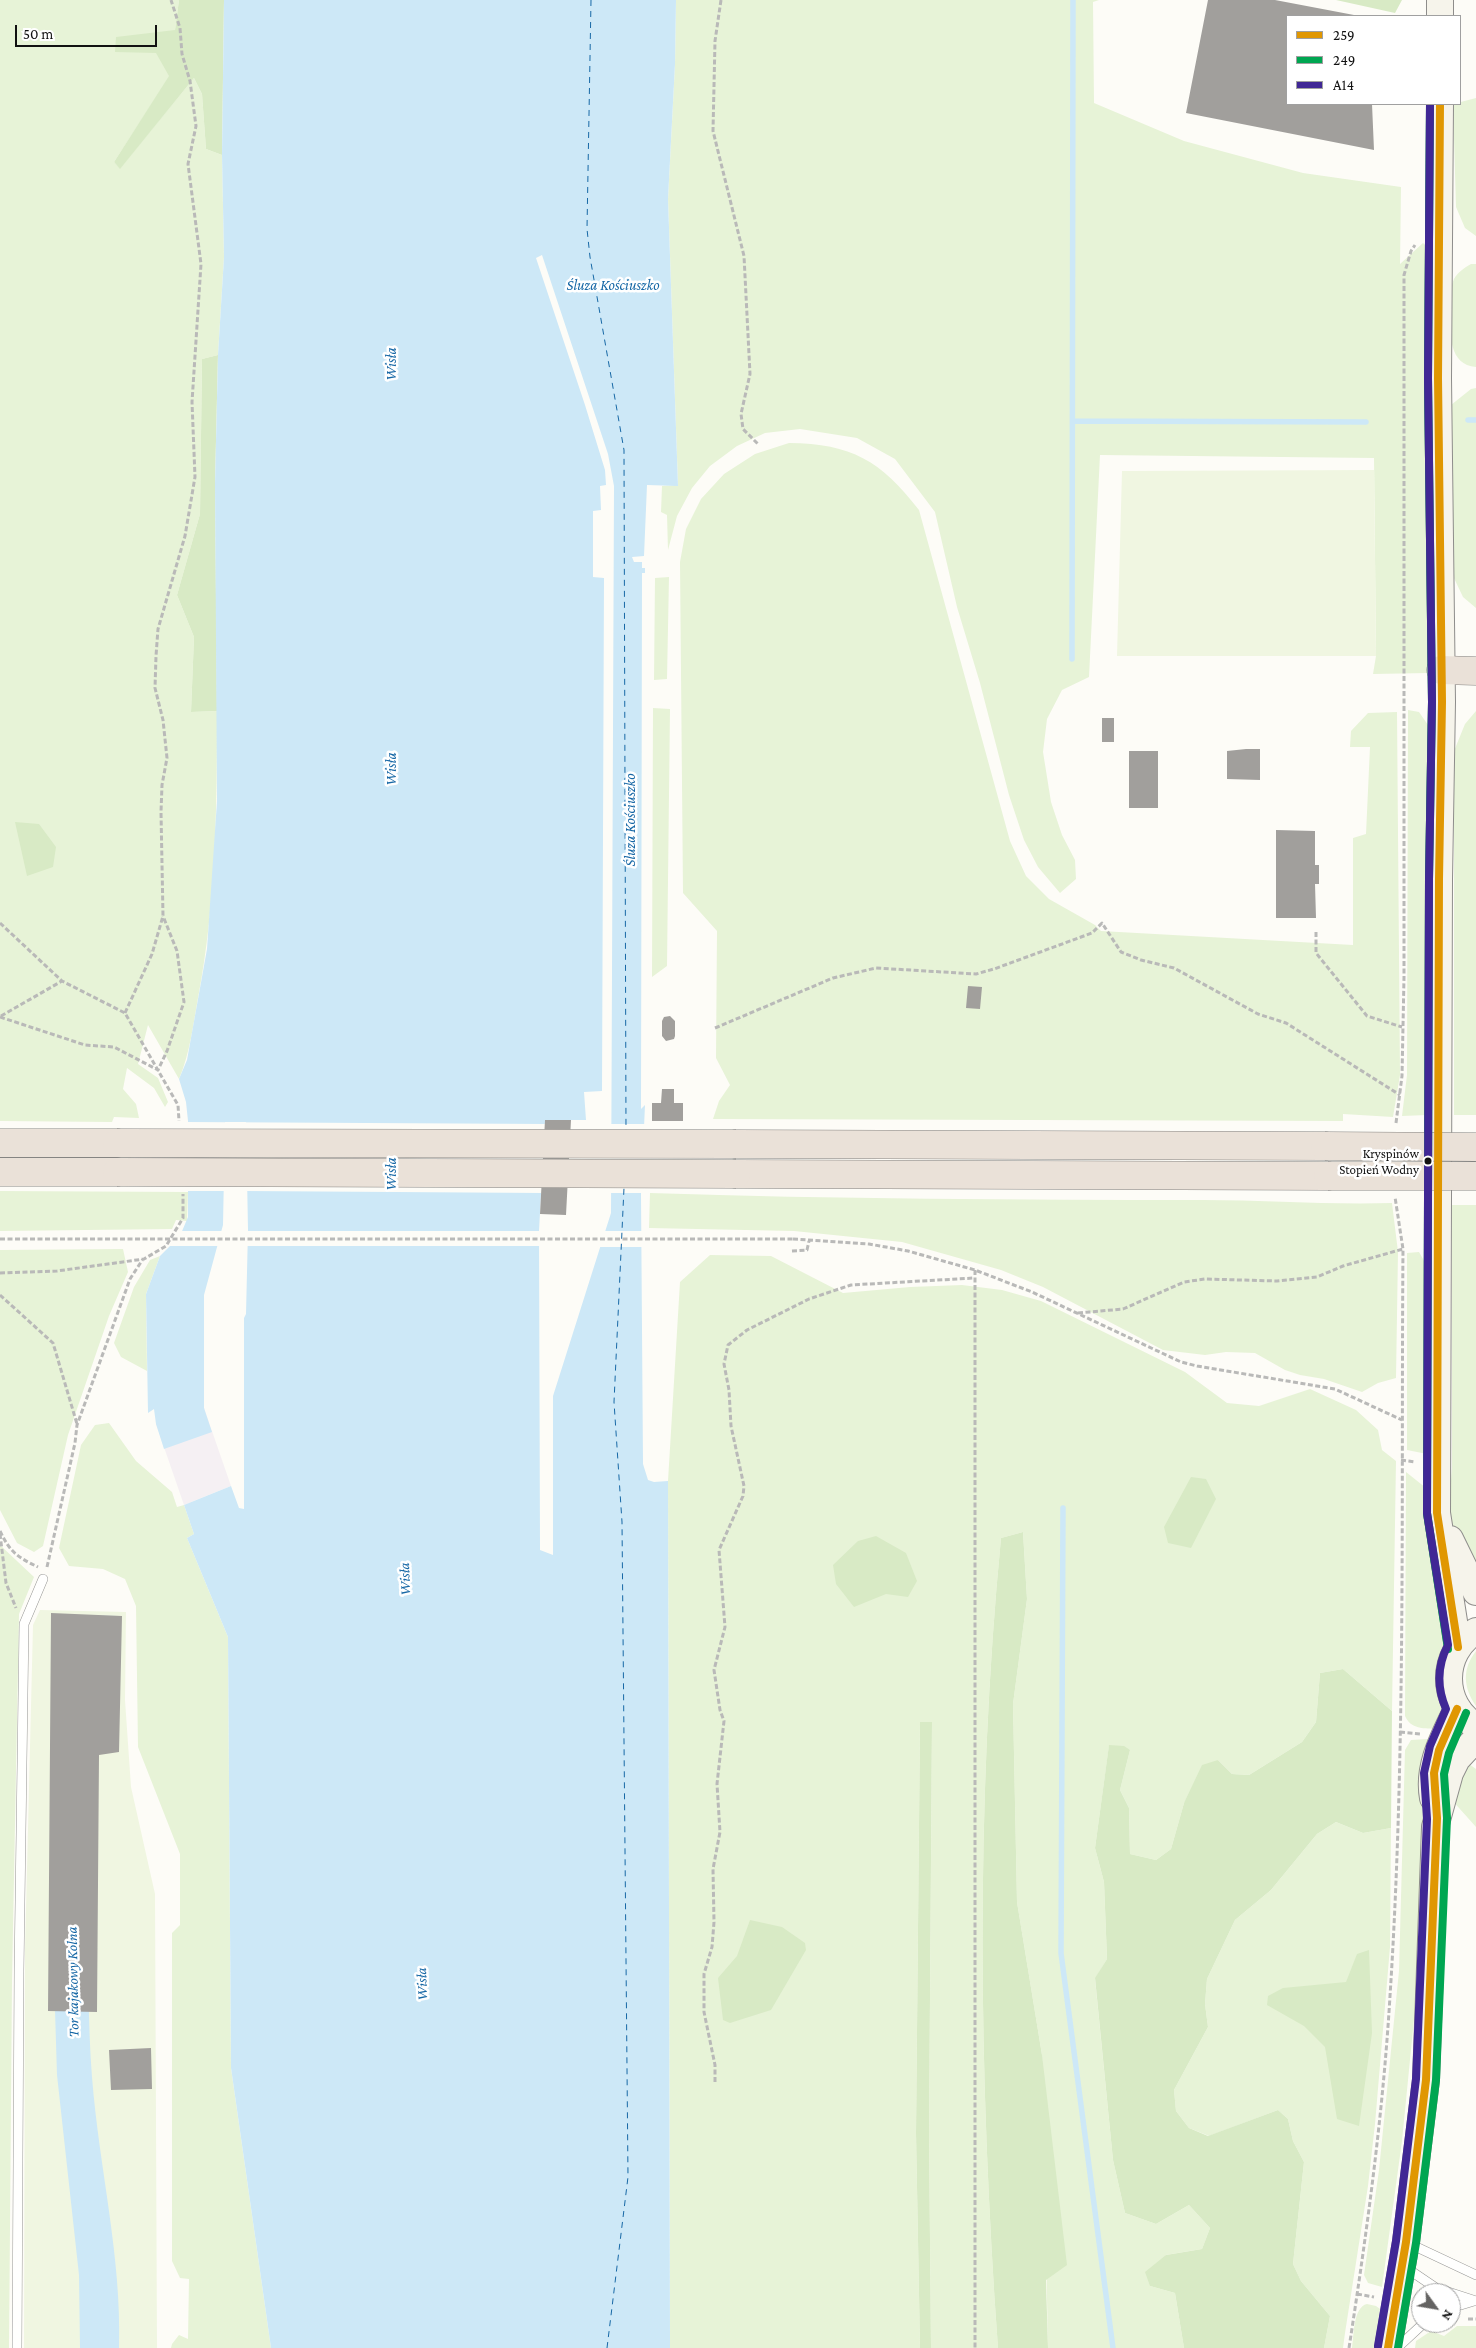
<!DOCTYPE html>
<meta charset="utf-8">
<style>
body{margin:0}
#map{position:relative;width:1476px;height:2348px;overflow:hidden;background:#fdfcf7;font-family:"Crimson Pro",serif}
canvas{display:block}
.legend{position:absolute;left:1286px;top:15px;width:175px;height:90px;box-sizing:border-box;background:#fff;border:1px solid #a0a0a0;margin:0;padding:6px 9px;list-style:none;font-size:15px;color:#111}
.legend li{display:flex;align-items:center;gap:10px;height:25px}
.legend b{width:25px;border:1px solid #a0a0a0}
.north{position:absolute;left:1411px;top:2283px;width:50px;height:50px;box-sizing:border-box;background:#fff;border:1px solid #a0a0a0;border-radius:50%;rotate:122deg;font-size:14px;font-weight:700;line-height:20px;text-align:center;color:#111}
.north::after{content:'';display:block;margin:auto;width:18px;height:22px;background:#646362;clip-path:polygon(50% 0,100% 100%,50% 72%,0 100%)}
.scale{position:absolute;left:15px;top:25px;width:142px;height:22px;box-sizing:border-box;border:2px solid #111;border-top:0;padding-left:6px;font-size:15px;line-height:18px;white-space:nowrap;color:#111;-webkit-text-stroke:4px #fff;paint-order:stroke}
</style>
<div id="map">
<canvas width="1476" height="2348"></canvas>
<ul class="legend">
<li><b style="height:6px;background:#e09702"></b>259</li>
<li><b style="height:6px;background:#00a651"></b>249</li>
<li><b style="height:6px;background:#402795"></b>A14</li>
</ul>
<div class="north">N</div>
<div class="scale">50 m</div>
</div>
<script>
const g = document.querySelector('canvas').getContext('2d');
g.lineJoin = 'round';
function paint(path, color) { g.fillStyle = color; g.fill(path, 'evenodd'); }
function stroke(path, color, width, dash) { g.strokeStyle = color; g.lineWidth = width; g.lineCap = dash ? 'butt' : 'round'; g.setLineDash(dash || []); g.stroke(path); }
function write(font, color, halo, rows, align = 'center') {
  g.font = font + ' "Crimson Pro",serif'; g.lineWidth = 5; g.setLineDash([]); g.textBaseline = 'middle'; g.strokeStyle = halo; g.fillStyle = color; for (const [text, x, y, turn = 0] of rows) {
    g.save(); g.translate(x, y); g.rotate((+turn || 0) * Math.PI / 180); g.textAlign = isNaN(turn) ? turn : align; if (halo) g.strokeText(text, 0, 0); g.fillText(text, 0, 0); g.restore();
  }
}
paint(new Path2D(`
 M 204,1408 L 231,1486 L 184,1505 L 156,1424 Z`), '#f5f0f3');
paint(new Path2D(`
 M 0,0 L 179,0 L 175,30 L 157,53 L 170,76 L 114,162 L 120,168 L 194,78 L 202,94 L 206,149 L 222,155 L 224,257 L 218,355 L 202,359 L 200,514 L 177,595 L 194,637 L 191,712 L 217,711 C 217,807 216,904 198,998 C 193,1026 190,1053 179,1079 L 148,1025 L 138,1064 L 158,1078 L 168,1102 L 165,1107 L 154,1088 L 127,1068 L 123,1089 L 136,1104 L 139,1118 L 114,1117 L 112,1122 L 0,1121 Z
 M 676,0 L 1099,0 L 1093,2 L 1094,103 L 1184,141 L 1303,173 L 1401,187 L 1400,264 L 1423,243 L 1430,249 L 1428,673 L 1373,674 L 1376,656 L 1374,458 L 1100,455 L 1089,677 L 1062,690 L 1047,719 L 1043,752 L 1051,802 L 1062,835 L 1075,860 L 1076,879 L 1060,893 L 1038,867 L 1024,840 L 1009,795 L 980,683 L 957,607 L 935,512 L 895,459 L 857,438 L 800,429 L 765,433 L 737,446 L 710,466 L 692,488 L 677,516 L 668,550 L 667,515 L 661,512 L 662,486 L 678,485 L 668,199 L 675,64 Z
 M 1476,98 L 1476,236 L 1465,228 L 1456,207 L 1453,104 Z
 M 1471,264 L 1476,264 L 1476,367 C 1449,365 1450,334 1450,314 C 1450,302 1449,290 1454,279 C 1458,272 1464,268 1471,264 Z
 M 1476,388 L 1476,608 L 1463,597 L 1453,576 L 1451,405 L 1471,389 Z
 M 789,443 C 852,444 880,460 919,510 L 1010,841 L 1026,876 L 1049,899 L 1095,925 L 1101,931 L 1353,945 L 1353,838 L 1366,834 L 1370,747 L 1350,747 L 1351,731 L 1368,713 L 1397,712 L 1400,1075 L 1393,1117 L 1343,1114 L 1343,1121 L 713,1119 L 719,1101 L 730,1085 L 716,1058 L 717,931 L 683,893 L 680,562 L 686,529 L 701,499 L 724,474 L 755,454 Z
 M 669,577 L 667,679 L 654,680 L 655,578 Z
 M 653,708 L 670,709 L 667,966 L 652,977 Z
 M 1408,710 L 1419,712 L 1428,725 L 1427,1115 L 1402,1116 L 1407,1075 Z
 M 1476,711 L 1476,1115 L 1454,1115 L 1454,751 L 1465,724 Z
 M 0,1191 L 188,1192 L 187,1221 L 176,1220 L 172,1229 L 0,1231 Z
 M 650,1193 C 834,1199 1019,1200 1203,1200 C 1266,1200 1329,1205 1392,1203 L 1398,1252 L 1396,1378 L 1378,1383 L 1362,1392 L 1324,1379 L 1300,1375 L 1285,1370 L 1255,1353 L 1226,1352 L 1205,1355 L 1163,1350 L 1043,1287 L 1001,1270 L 902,1242 L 794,1231 L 649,1228 Z
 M 1452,1205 L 1476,1205 L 1476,1579 L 1453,1528 L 1447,1495 L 1450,1492 L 1452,1468 Z
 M 123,1249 L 128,1272 L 109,1316 L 68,1435 L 43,1546 L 34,1552 L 17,1543 L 0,1510 L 0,1250 Z
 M 1419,1252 L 1427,1266 L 1427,1454 L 1407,1450 L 1407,1253 Z
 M 710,1255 L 771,1256 L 843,1293 L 910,1287 L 962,1285 L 1002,1290 L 1041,1301 L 1185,1372 L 1227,1403 L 1259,1406 L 1310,1389 L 1356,1410 L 1378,1430 L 1382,1450 L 1396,1461 L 1392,1711 L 1343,1669 L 1320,1673 L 1316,1722 L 1302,1742 L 1249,1775 L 1232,1774 L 1218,1760 L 1184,1803 L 1171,1849 L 1156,1860 L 1130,1854 L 1129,1808 L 1120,1790 L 1130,1750 L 1109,1746 L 1095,1848 L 1104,1882 L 1107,1959 L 1095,1979 L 1113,2160 L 1125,2213 L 1156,2224 L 1189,2205 L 1210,2228 L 1202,2249 L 1166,2255 L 1150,2286 L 1175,2293 L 1184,2348 L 1048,2348 L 1042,2055 L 1017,1902 L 1013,1704 L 1027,1599 L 1023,1532 L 1001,1538 C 975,1806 979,2079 998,2348 L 931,2348 L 929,2135 L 932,1723 L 920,1722 L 916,2133 L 920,2348 L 670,2348 L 668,1481 L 680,1282 Z
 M 160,1256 L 146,1294 L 147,1371 L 121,1357 L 114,1343 L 134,1287 L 150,1260 Z
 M 109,1423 L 136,1461 L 172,1492 L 177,1507 L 184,1505 L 194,1534 L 187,1538 L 228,1637 L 231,2068 L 271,2348 L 171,2348 L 172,2344 L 179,2335 L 188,2339 L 189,2279 L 180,2278 L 172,2261 L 172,1933 L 180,1925 L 180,1854 L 138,1747 L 136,1606 L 125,1579 L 103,1569 L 69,1566 L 59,1548 L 81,1445 L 95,1425 Z
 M 1406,1472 L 1426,1488 L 1452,1626 L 1444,1716 L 1435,1729 C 1422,1728 1411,1729 1405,1716 Z
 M 0,1545 L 34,1577 L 19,1614 L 12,1981 L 9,2348 L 0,2348 Z
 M 1476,1651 L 1476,1706 C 1463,1687 1462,1669 1476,1651 Z
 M 1428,1739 L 1415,2009 L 1402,2141 L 1382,2287 L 1368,2283 L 1364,2275 L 1379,2170 L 1399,1971 L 1405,1750 L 1411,1740 Z
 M 1469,1764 L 1476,1769 L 1476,1827 L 1451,1799 Z
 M 1336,1822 L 1363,1833 L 1391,1828 L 1390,1947 L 1375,2124 L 1368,2186 L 1345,2333 L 1343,2348 L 1324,2348 L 1330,2316 L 1301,2281 L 1293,2264 L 1304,2162 L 1293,2141 L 1288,2119 L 1278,2110 L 1209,2136 L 1189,2128 L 1176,2111 L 1174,2090 L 1208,2027 L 1205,2004 L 1207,1979 L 1235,1920 L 1271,1890 L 1317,1834 Z
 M 1367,2304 L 1376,2306 L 1380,2309 L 1374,2348 L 1352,2348 C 1354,2336 1353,2307 1367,2304 Z
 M 1457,2326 L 1476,2326 L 1476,2348 L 1415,2348 L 1416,2341 L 1431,2331 L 1444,2336 Z`), '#e7f3d7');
paint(new Path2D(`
 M 179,0 L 224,0 L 222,155 L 206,149 L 202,94 L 194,78 L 120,169 L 114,162 L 169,76 L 156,53 L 115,52 L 116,37 L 175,30 Z
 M 1336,0 L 1402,0 L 1395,13 Z
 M 218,355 L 215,484 L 217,711 L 191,712 L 194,637 L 177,595 L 200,514 L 202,359 Z
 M 15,822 L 39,824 L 56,847 L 53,867 L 27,876 Z
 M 1191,1477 L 1206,1479 L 1216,1499 L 1191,1548 L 1168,1543 L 1164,1527 Z
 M 1023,1532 L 1027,1599 L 1013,1704 L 1017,1902 L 1042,2055 L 1067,2265 L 1046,2280 L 1048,2348 L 998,2348 C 979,2079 975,1806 1001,1538 Z
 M 876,1536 L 906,1553 L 917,1581 L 908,1597 L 886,1594 L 854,1607 L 836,1584 L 833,1565 L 858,1541 Z
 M 1343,1669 L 1392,1711 L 1391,1828 L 1363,1833 L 1336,1822 L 1317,1834 L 1271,1890 L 1235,1920 L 1207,1979 L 1205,2004 L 1208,2027 L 1174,2090 L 1176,2111 L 1189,2128 L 1208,2136 L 1278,2110 L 1288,2119 L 1293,2141 L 1304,2162 L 1293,2264 L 1301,2281 L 1330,2316 L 1324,2348 L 1184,2348 L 1175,2293 L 1150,2286 L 1145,2272 L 1166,2255 L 1202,2249 L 1210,2228 L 1189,2205 L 1156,2224 L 1125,2213 L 1113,2160 L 1095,1978 L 1107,1959 L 1104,1882 L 1095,1848 L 1109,1745 L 1124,1746 L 1130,1750 L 1120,1790 L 1129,1808 L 1130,1854 L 1156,1860 L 1171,1849 L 1184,1803 L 1202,1765 L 1218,1760 L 1232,1774 L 1249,1775 L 1302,1742 L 1316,1722 L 1320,1673 Z
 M 920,1722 L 932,1722 L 929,2135 L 931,2348 L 920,2348 L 916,2133 Z
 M 750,1920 L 782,1927 L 805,1943 L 806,1950 L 771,2010 L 730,2023 L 723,2020 L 718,1978 L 737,1956 Z
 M 1369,1950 L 1372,2033 L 1359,2126 L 1337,2119 L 1325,2047 L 1304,2026 L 1267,2005 L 1268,1996 L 1283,1988 L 1346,1982 L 1357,1954 Z`), '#d8eac5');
paint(new Path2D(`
 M 1374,470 L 1376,656 L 1117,656 L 1122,471 Z
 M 40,1610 L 126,1612 L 125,1700 L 131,1787 L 155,1894 L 157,2348 L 24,2348 L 25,1950 L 33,1625 Z`), '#f0f6e1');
paint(new Path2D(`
 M 224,0 L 676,0 L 675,64 L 668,199 L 678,486 L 647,485 L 644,556 L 632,557 L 634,562 L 642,562 L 642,568 L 645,568 L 645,573 L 642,573 L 641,1109 L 645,1105 L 641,1194 L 643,1464 L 648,1480 L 654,1482 L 668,1481 L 670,2348 L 271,2348 L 231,2068 L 228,1637 L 187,1538 L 194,1534 L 184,1505 L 231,1486 L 239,1508 L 244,1509 L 244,1318 L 246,1314 L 248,1230 L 246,1122 L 225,1122 L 223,1225 L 204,1295 L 204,1408 L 212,1432 L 164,1449 L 156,1424 L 154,1409 L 148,1413 L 146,1294 L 160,1256 L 180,1236 L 188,1217 L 188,1121 L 186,1102 L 179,1079 L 187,1060 L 207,949 L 217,801 L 215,484 L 218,355 L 224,257 L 222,155 ZM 542,255 L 608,454 L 614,486 L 611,1213 L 553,1396 L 553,1555 L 540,1550 L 539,1231 L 545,1120 L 586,1120 L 584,1092 L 602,1091 L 604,578 L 593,577 L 593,511 L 601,510 L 600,486 L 606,485 L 605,470 L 585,405 L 536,258 Z
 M 61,1615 L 119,1616 L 119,1741 L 95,1744 C 92,1854 84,1966 92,2077 C 99,2168 122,2257 119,2348 L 80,2348 L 79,2275 L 57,2075 L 54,1978 Z`), '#cde8f7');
paint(new Path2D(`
 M 185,1122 L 547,1124 L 544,1193 L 245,1191 L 244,1124 L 228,1124 L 227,1191 L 185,1191 Z
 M 609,1124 L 647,1124 L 644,1193 L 608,1193 Z
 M 180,1231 L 224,1231 L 220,1246 L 168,1246 Z
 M 245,1231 L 542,1231 L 542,1246 L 245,1246 Z
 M 603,1231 L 644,1231 L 644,1247 L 598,1247 Z`), '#fdfcf7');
stroke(new Path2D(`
 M 1468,420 L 1476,420
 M 1073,421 L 1366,422
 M 1072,659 L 1073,0
 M 1063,1508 L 1061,1953 L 1113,2348`), '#cde8f7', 5.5);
stroke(new Path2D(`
 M 591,0 L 587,229 L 590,257 L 624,450 L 626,1132
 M 607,2348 L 628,2177 L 622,1522 L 614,1402 L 624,1188`), '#1768a6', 1, [6, 5]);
paint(new Path2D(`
 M 1208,0 L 1275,0 L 1354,15 L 1287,16 L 1287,104 L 1372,104 L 1374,150 L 1186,113 Z
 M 1102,718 L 1114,718 L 1114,742 L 1102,742 Z
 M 1246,749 L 1260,749 L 1260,780 L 1227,779 L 1227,751 Z
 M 1129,751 L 1158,751 L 1158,808 L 1129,808 Z
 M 1276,830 L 1315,831 L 1315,865 L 1319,865 L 1319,884 L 1315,884 L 1316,918 L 1276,918 Z
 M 968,986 L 982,987 L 980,1009 L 966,1008 Z
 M 670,1016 L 675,1021 L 675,1036 L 674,1039 L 666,1041 L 662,1036 L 662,1021 L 664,1017 Z
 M 662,1089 L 674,1089 L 674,1103 L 683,1103 L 683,1121 L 652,1121 L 652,1103 L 661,1103 Z
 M 545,1120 L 571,1120 L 566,1215 L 540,1214 Z
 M 51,1613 L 122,1616 L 119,1752 L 99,1755 L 97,2012 L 48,2011 Z
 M 151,2048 L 152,2089 L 111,2090 L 109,2050 Z`), '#a19f9c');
const lane = new Path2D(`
 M 1408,2243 L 1476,2275
 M 1405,2267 L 1436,2288 L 1476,2301
 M 1451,2308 L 1474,2301
 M 17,2348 L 19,1971 L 24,1624 L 43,1579
 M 1397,2348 L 1424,2323`);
const secondary = new Path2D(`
 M 1440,16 L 1440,0
 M 1440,104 L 1438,378 L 1442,702 L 1439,879 L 1437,1513 L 1458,1647
 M 1450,1539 L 1476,1592
 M 1476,1631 C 1440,1652 1440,1705 1476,1726
 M 1433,1798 C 1427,1766 1444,1736 1457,1709
 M 1388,2348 L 1406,2242 L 1426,2080 L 1435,1827 L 1450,1773 L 1457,1759 L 1476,1739`);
const highway = new Path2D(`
 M 1441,670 L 1476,671
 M 0,1143 L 117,1143
 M 736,1144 L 1325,1146
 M 0,1172 L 117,1172
 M 736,1174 L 1328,1176`);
stroke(lane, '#979795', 10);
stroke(secondary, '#8e8d8b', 28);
stroke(highway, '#858482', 29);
stroke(new Path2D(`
 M 721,0 L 715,41 L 713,131 L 744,256 L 750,374 L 741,414 L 743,429 L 758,444
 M 0,923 L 62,981 L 125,1013 L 178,1105 L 179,1121
 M 1316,932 L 1316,953 L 1367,1016 L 1402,1027
 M 125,1013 L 152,954 L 163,916 L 161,812 L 162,785 L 167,758 L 163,720 L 155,688 L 156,656 L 158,629 L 185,536 L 195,477 L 192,402 L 201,264 L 188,164 L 196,126 L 190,81 L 182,54 L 180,28 L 171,0
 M 1,1016 L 62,981
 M 0,1017 L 85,1045 L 114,1047 L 158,1070 L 167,1051 L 184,1002 L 177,951 L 163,916
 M 715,1028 L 833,978 L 876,968 L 976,974 L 994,969 L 1092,933 L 1102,923 L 1121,952 L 1141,960 L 1174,968 L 1258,1014 L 1286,1023 L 1400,1095
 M 1396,1123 L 1402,1076 L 1404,977 L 1404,275 L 1411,251 L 1415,245
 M 793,1239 L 869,1244 L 908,1251 L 975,1270 L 1032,1292 L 1181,1362 L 1197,1366 L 1335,1389 L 1402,1420
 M 792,1251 L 807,1250 L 809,1241
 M 975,1270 L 975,2348
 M 0,1273 L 57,1271 L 144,1259 L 166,1246 L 183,1218 L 183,1194
 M 0,1295 L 53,1343 L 77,1424
 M 1078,1313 L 1123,1309 L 1184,1282 L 1205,1279 L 1277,1281 L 1317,1277 L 1343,1266 L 1403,1249
 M 1401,1460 L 1415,1462
 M 0,1531 C 10,1552 17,1557 38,1567
 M 0,1534 L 6,1583 L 16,1608
 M 47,1567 L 75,1443 L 77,1425 L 130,1279 L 143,1259
 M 1400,1732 L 1421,1734
 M 715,2082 L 715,2065 L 704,2012 L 704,1974 L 712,1947 L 714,1922 L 713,1869 L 720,1832 L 717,1784 L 724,1721 L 720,1710 L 714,1670 L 725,1627 L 719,1550 L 743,1496 L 744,1486 L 731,1426 L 729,1390 L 724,1364 L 728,1345 L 747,1330 L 809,1299 L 851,1285 L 974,1278
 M 1357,2294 L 1374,2297
 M 1468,2319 L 1476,2319
 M 1441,2323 L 1443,2326 L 1453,2322
 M 1349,2348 C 1367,2231 1383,2114 1390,1996 C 1406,1748 1401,1498 1403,1249 L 1395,1197`), '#b9b9b8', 3, [5, 2.5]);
stroke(lane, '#fffffe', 9);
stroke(secondary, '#f6f4eb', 26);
stroke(highway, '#eae1d8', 28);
const highwayBridge = new Path2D(`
 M 117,1143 L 736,1144
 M 1325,1146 L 1476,1147
 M 117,1172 L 736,1174
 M 1328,1176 L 1476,1176`);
stroke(highwayBridge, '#858482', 29, []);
stroke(new Path2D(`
 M 0,1239 L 793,1239`), '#b9b9b8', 3, [5, 2.5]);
stroke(highwayBridge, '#eae1d8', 28);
stroke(new Path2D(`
 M 1440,104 L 1438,378 L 1442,702 L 1439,879 L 1437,1513 L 1458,1647
 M 1388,2348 L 1406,2242 L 1426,2080 L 1437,1818 L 1434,1773 L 1439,1750 L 1457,1709`), '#e09702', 8);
stroke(new Path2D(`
 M 1430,104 L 1428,378 L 1432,702 L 1429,879 L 1427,1513 L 1448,1649
 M 1398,2348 L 1416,2243 L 1436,2080 L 1447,1818 L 1444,1774 L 1449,1753 L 1466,1713`), '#00a651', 8);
stroke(new Path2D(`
 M 1378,2346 L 1396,2241 L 1416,2079 L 1427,1819 L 1424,1773 L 1430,1746 L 1446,1709 C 1437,1688 1437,1666 1448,1645 L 1427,1513 L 1429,879 L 1432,702 L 1428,378 L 1430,104`), '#402795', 8);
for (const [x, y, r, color] of [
 [1428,1161,4.5,"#111"]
]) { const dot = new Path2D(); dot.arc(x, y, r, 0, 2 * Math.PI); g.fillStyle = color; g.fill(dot); stroke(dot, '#fff', 2); }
write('13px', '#111', '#fff', [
 ["Kryspinów",1419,1154],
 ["Stopień Wodny",1419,1170]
], 'right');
write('italic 15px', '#1768a6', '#fff', [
 ["Śluza Kościuszko",613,285],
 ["Wisła",391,364,-90],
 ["Wisła",391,769,-90],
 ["Śluza Kościuszko",630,820,-90],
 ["Wisła",391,1174,-90],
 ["Wisła",405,1579,-92],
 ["Tor kajakowy Kolna",73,1982,-91],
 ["Wisła",422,1984,-92]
]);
</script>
